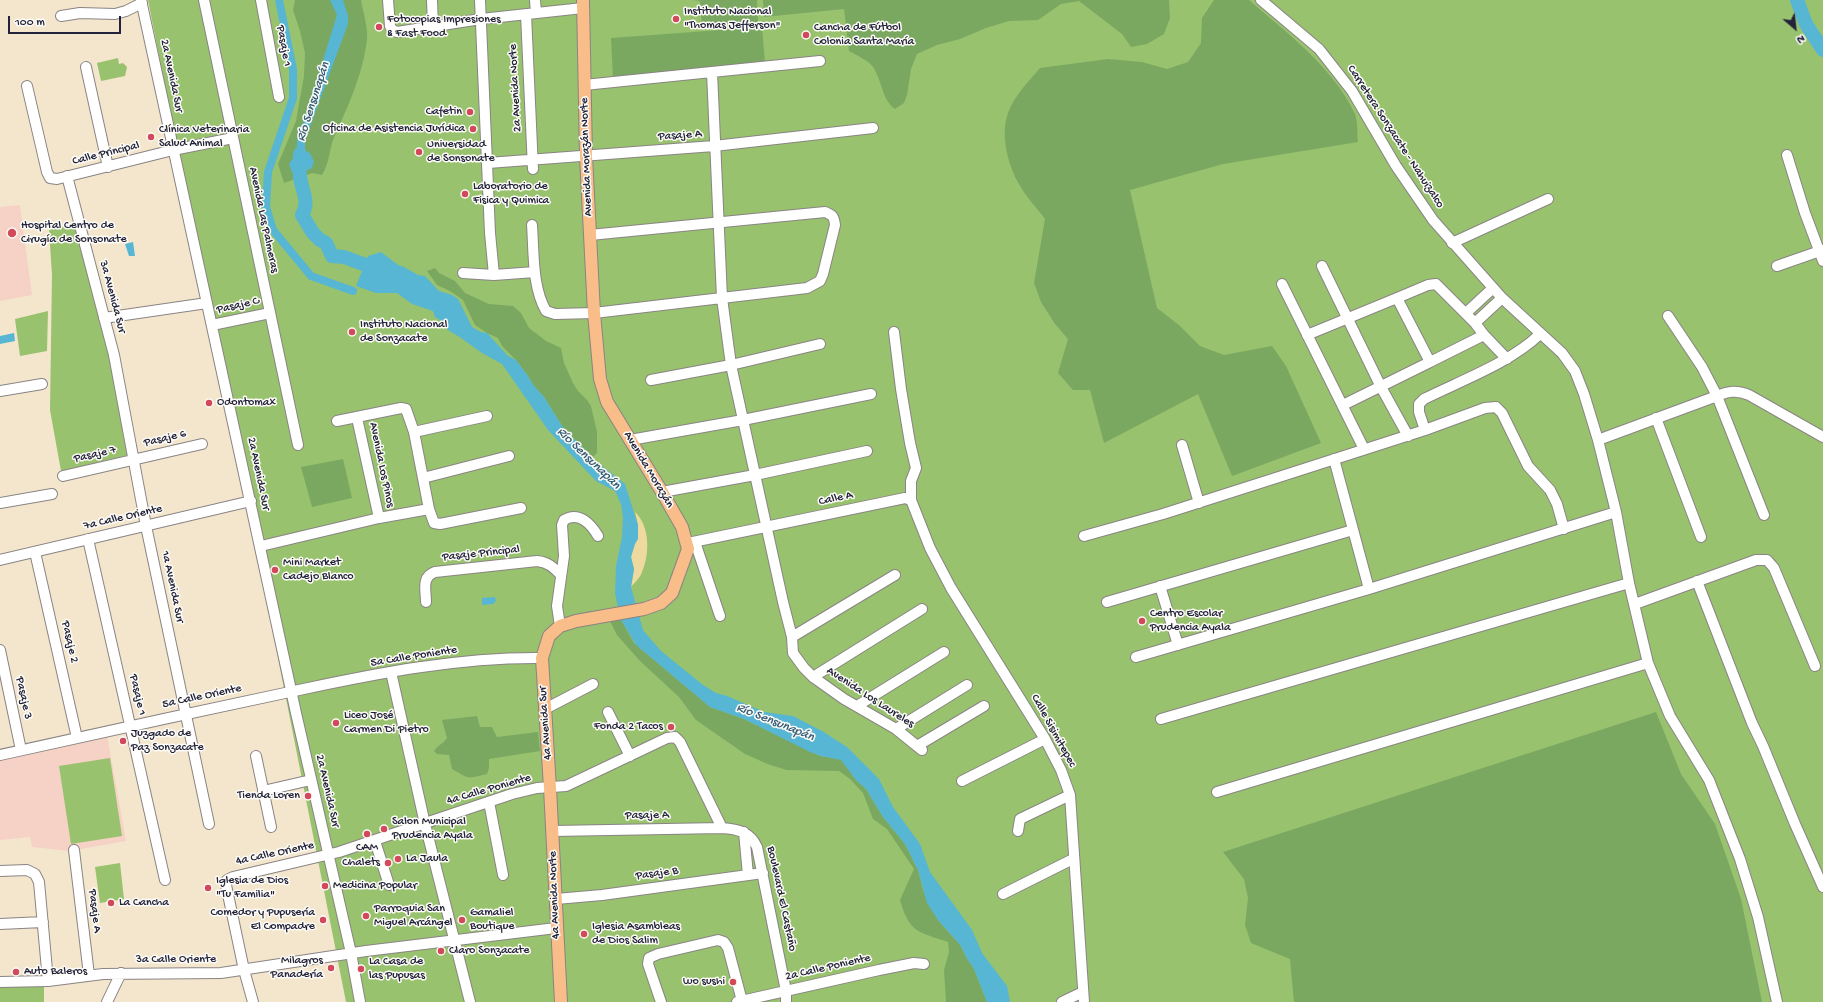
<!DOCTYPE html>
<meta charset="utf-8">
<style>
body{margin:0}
#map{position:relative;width:1823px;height:1002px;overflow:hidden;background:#f3e6cd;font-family:"Gochi Hand",sans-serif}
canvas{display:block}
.north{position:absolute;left:1775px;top:8px;width:40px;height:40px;-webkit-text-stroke:3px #fdfcf7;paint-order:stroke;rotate:152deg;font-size:11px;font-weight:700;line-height:16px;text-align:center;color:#22223b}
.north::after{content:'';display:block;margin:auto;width:14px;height:18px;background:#22223b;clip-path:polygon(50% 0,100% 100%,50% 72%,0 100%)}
.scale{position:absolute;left:8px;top:16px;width:113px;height:18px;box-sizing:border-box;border:2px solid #22223b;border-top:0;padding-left:5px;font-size:12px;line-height:14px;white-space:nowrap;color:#22223b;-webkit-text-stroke:3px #fdfcf7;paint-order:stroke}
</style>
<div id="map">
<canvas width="1823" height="1002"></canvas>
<div class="north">N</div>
<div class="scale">100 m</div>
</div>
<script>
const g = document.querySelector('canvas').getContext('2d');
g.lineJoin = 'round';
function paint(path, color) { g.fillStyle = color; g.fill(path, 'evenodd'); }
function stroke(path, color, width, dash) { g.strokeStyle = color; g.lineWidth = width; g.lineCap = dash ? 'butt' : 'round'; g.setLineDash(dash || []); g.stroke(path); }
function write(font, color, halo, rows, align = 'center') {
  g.font = font + ' "Gochi Hand",sans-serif'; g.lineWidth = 3; g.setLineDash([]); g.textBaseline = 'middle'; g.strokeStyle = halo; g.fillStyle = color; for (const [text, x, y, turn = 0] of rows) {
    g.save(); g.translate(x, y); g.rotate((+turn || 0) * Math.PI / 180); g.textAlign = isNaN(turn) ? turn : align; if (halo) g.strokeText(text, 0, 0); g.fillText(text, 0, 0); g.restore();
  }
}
paint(new Path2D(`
 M 20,205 L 32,295 L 0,301 L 0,207 Z
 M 107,735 L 126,841 L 70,851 L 32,847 L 30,837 L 0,840 L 0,759 Z`), '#f6d1c5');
paint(new Path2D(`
 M 148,0 L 1823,0 L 1823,1002 L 346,1002 Z
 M 118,58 L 119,64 L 123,63 L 127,67 L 125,76 L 101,81 L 97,63 Z
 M 78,223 L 114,355 L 129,455 L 61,471 L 50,410 L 52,275 L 49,230 Z
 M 48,311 L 47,351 L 20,356 L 15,319 Z
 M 110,758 L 122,836 L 71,844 L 59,766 Z
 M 120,863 L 124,899 L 100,903 L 95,867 Z
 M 44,985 L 44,1002 L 0,1002 L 0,987 Z`), '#98c26e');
paint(new Path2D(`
 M 295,0 L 361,0 C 363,12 368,27 367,39 C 363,75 347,108 333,140 C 329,152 329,164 322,175 L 312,173 L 284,183 L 278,164 L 296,121 L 304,76 L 305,53 L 300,31 L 293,10 Z
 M 693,0 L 757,0 L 758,22 L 702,27 L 700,1 Z
 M 763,0 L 1169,0 L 1170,18 L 1164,34 L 1147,44 L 1131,47 L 1122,34 L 1079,1 L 1061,4 L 1038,20 L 1009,21 L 986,28 L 960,39 L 937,45 L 917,54 L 911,69 L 907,95 L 904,103 L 895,109 C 882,100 882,80 873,67 C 868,60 856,55 849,51 L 844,9 L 764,17 Z
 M 1214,0 L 1249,0 C 1287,33 1333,67 1355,114 C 1358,122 1357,134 1358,142 L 1223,164 L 1130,190 L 1157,308 L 1179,325 L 1200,346 L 1224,355 L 1272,346 L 1286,366 L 1321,443 L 1232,476 L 1198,394 L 1104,443 L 1090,390 L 1073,390 L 1058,373 L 1068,339 L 1055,324 L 1041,302 L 1034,283 L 1045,219 C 1037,208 1026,197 1019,184 C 1008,165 1000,135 1008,113 C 1014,96 1029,81 1040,68 L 1108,59 L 1142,62 L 1167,69 L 1188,62 L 1201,43 L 1202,18 Z
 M 762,27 L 765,63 L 613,79 L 611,38 Z
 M 435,268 L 439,273 L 455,281 L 465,293 L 489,304 L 513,306 L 521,313 L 529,328 L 546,341 L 561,348 L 564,363 L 573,383 L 578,391 L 587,400 L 591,406 L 597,432 L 597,453 L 593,457 L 564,429 L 544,397 L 534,386 L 528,376 L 516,360 L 502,346 L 498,338 L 487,333 L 475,325 L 463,300 L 450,291 L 437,285 L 427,271 Z
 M 343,459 L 352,498 L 312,507 L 301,467 Z
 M 620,618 L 634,643 L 710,707 L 744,719 L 820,756 L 841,759 L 856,780 L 866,789 L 883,817 L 905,844 L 918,870 L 923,890 L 938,920 L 961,946 L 966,957 L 974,969 L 987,1002 L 946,1002 L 944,970 L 949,952 L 948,942 C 919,932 909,933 900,900 L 914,869 L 887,829 L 873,819 L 863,793 L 850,779 L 839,771 L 787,770 L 770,765 L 745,754 L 696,720 L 679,697 L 640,661 L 617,635 L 609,619 Z
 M 1656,712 L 1681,774 L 1715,824 L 1741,899 L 1762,1002 L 1294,1002 L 1290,959 L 1251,943 L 1245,925 L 1248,898 L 1244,879 L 1223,852 Z
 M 477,716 L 480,727 L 492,727 L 497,737 L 538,732 L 540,751 L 489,759 L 489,768 L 487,774 C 465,779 470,779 452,769 L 449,755 L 437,754 L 434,751 C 438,745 443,744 447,738 L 442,720 Z`), '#7aa861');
paint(new Path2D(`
 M 635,512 C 650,526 650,554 642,572 C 640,578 635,582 631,587 L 634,569 L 631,557 L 638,525 Z`), '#eeda9e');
paint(new Path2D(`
 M 330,0 L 343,0 L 348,16 L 348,24 L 305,140 L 305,151 L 310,153 L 314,162 L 311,169 L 295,173 L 292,172 L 289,164 L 296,154 L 298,131 L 304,121 L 337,15 Z
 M 133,242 L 135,256 L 129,256 L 125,244 Z
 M 381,252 L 398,265 L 404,267 L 418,275 L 425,276 L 439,291 L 452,295 L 458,299 L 472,327 L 481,332 L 487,333 L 508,356 L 516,360 L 528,376 L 534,386 L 544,397 L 564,429 L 588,453 L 594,460 L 625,484 L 638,525 L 638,539 L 635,544 L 631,557 L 634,569 L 631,587 L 643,630 L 661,651 L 703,685 L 716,693 L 727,696 L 764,712 L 793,716 L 822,731 L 847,747 L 879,779 L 893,807 L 920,844 L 930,872 L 972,930 L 982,953 L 1007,986 L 1010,1002 L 987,1002 L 974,969 L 966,957 L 961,946 L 938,920 L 927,903 L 918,870 L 905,844 L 883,817 L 866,789 L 856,780 L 841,760 L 821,756 L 810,752 L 744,719 L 710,707 L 636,645 L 620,618 L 615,593 L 616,566 L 622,537 L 623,517 L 621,504 L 615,491 L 596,481 L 548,430 L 502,364 L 482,353 L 461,338 L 448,330 L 442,321 L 435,317 L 433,311 L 412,304 L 397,293 L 376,293 L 356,286 L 368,256 Z
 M 14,333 L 15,341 L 0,344 L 0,336 Z
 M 495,597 L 496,601 L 493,604 L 482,605 L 482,598 Z`), '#56b6d4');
stroke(new Path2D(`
 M 279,0 L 293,69 L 293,98 L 268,172 L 266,207 L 273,230 L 311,276 L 353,291`), '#56b6d4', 8);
stroke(new Path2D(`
 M 1797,0 L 1806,24 L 1823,50
 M 300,154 C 300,162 299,170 300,177 C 302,192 310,201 302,215 L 313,233 L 320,240 L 326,243 L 332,256 L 344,257 L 382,271`), '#56b6d4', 14);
const minor = new Path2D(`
 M 141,0 L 296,713 L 351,953 L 360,1002
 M 204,0 L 298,445
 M 261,0 L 279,97
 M 388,0 L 390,26 L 392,30 L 397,32 L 481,19 L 583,8
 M 432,0 L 433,26
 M 480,0 L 490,233 L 494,275
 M 535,0 L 536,13
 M 1261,0 L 1319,49 L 1352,91 L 1396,166 L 1433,220 L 1502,298 L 1562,353 L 1575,371 L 1584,394 L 1598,440 L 1616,512 L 1629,583 L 1648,663 L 1670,716 L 1709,780 L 1740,859 L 1758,917 L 1777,1002
 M 526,14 L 533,169
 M 61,16 L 80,13 L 115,14 L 126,11 L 142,3
 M 86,67 L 108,167
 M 712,72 L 722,298 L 731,365 L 783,602 L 792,637 L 793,653 L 804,668 L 813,677 L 844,699 L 896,729 L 922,750
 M 584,85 L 820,61
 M 27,86 L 47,172 L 50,178 L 57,179 L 173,150 L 233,138
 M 1787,155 L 1805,213 L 1823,261
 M 488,163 L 714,146 L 873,128
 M 67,176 L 114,355 L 146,526 L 209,824
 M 532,225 C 534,252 532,287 546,311 L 555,314 L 594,313 L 807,288 L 820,281 L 823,274 L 835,225 C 834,217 833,215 825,212 L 590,235
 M 1452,243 L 1548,199
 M 1322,266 L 1381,387 L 1408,436
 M 1777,266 L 1823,250
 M 463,273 L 494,275 L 535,272
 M 1282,284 L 1364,449
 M 1436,284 L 1475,323 L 1484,335 L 1430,362 L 1397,298 L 1428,285 Z
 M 1466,313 L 1493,288
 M 1668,316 L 1702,367 L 1717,396 L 1764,515
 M 104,318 L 207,303
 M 1475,323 L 1502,298
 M 212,325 L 270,313
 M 894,332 L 901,389 L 910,443 L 916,468 L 911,481 L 911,500 L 930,548 L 951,588 L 1045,739 L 1061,770 L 1070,795 L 1084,1002
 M 1307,335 L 1397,298
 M 1484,335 L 1507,359
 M 651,380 L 731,365 L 820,344
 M 0,391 L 42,384
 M 1343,405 L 1430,362
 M 357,418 L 379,518
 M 1656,418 L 1701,537
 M 337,421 L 401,408 L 406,409 L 414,432 L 429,509 L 434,523 L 440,524 L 521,508
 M 1425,430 L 1419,412 L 1419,404 L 1424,399 C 1462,380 1510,363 1540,334
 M 414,432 L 487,416
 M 630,440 L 743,420 L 871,394
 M 1598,440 L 1717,396 C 1729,391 1737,390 1749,395 L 1823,437
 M 1182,445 L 1199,503
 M 1334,459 L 1369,589
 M 63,476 L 202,444
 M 423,478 L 509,456
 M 662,492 L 755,475 L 867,451
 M 0,503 L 52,494
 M 1084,536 L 1163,514 L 1282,476 L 1425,430 L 1485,408 L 1496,407 L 1502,413 L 1528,466 L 1550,490 L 1557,504 L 1564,529
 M 88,539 L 165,880
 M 695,542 L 720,616
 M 688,543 L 905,498 L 911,500
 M 261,546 L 379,518 L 429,509
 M 35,552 L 77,738
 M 0,560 L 251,501
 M 1697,581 L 1752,723 L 1763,746 L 1795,824 L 1823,887
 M 1160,586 L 1178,645
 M 426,602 C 426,590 421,577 435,572 L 537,561 C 548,562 553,567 561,575
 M 1107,602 L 1353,530
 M 1635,604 L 1756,560 L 1767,560 L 1774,568 L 1815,666
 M 560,626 L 557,606 L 564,556 L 562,525 L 564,520 C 579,511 591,524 598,536
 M 792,637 L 895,575
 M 0,650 L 21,750
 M 1136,657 L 1369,589 L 1616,512
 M 391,672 L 425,824 L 470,1002
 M 813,677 L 922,609
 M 857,706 L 944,652
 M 545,709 L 593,684
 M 608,712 L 630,756
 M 1161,719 L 1629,583
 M 896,729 L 967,685
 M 917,746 L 984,706
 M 0,755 C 100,733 199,711 299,690 C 378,673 460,657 542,658
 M 256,756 L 271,827
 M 962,781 L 1045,739
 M 263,791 L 311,780
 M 1217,792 L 1648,663
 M 489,802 L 503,875
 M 553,831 L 722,828 C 738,829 750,832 757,847 L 786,991 L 786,1002
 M 1018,831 L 1020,819 L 1070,795
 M 744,832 L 748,875
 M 375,841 L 389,885
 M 74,850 L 89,975
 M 0,871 L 27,870 L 35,874 L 39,882 L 48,981
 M 1003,894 L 1073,859
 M 556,899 L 602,895 L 763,873
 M 0,924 L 43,922
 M 0,982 L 48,981 L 103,974 L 221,973 L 366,951 L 556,928
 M 107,1002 L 121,973
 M 253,1002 L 244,970 L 226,885 L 227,880 L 233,877 L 339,852 L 512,794 L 537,788 L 566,786 L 667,738 L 675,737 L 680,742 L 722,828
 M 661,1002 L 648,964 L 649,958 L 658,954 L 718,940 L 724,942 L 728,948 L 742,1001
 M 737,1002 L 879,970 L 914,963 L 924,964
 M 1062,1002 L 1083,992`);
const major = new Path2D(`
 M 561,1002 L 550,788 L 542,658 L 549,636 L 560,626 L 576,621 L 644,609 L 661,603 L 672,593 L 688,549 L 682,527 L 662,492 L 607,402 L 600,379 L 594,313 L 586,156 L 583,0`);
stroke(minor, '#8a8484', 12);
stroke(major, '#8a8484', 14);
stroke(minor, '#fff', 10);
stroke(major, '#f8bd89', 12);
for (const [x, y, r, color] of [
 [676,19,4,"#d1495b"],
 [379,27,4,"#d1495b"],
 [806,35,4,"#d1495b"],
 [470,112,4,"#d1495b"],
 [473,129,4,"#d1495b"],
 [151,137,4,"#d1495b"],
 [419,152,4,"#d1495b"],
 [465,194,4,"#d1495b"],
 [12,233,5,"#d1495b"],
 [352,332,4,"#d1495b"],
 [209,403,4,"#d1495b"],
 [275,570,4,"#d1495b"],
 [1142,621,4,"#d1495b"],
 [336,723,4,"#d1495b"],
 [671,727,4,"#d1495b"],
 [123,741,4,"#d1495b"],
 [308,796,4,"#d1495b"],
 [384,829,4,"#d1495b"],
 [367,834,4,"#d1495b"],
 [398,859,4,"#d1495b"],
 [388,863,4,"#d1495b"],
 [325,886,4,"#d1495b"],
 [208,888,4,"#d1495b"],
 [111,903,4,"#d1495b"],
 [366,916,4,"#d1495b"],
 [323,920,4,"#d1495b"],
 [462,920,4,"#d1495b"],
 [584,934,4,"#d1495b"],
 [441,951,4,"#d1495b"],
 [331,968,4,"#d1495b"],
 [361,969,4,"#d1495b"],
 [16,972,4,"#d1495b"],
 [733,982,4,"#d1495b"]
]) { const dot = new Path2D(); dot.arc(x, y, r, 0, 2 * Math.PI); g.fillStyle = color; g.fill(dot); stroke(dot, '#fdfcf7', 1.5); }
write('12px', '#22223b', '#fdfcf7', [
 ["Instituto Nacional",684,12],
 ["\"Thomas Jefferson\"",684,26],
 ["Fotocopias Impresiones",387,20],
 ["& Fast Food",387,34],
 ["Cancha de Fútbol",814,28],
 ["Colonia Santa María",814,42],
 ["Cafetin",462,112,"right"],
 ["Oficina de Asistencia Jurídica",465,129,"right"],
 ["Clínica Veterinaria",159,130],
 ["Salud Animal",159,144],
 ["Universidad",427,145],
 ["de Sonsonate",427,159],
 ["Laboratorio de",473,187],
 ["Fisica y Quimica",473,201],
 ["Hospital Centro de",21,226],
 ["Cirugía de Sonsonate",21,240],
 ["Instituto Nacional",360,325],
 ["de Sonzacate",360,339],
 ["Odontomax",217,403],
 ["Mini Market",283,563],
 ["Cadejo Blanco",283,577],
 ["Centro Escolar",1150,614],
 ["Prudencia Ayala",1150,628],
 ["Liceo José",344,716],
 ["Carmen Di Pietro",344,730],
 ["Fonda 2 Tacos",663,727,"right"],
 ["Juzgado de",131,734],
 ["Paz Sonzacate",131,748],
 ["Tienda Loren",300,796,"right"],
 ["Salon Municipal",392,822],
 ["Prudencia Ayala",392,836],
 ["CAM",367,848,"center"],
 ["La Jaula",406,859],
 ["Chalets",380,863,"right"],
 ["Iglesia de Dios",216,881],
 ["\"Tu Familia\"",216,895],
 ["Medicina Popular",333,886],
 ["La Cancha",119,903],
 ["Parroquia San",374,909],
 ["Miguel Arcángel",374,923],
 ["Comedor y Pupusería",315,913,"right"],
 ["El Compadre",315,927,"right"],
 ["Gamaliel",470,913],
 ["Boutique",470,927],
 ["Iglesia Asambleas",592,927],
 ["de Dios Salim",592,941],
 ["Claro Sonzacate",449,951],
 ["Milagros",323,961,"right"],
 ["Panadería",323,975,"right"],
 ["La Casa de",369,962],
 ["las Pupusas",369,976],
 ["Auto Baleros",24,972],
 ["wo sushi",725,982,"right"]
], 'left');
write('12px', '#22223b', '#fdfcf7', [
 ["Pasaje 1",283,46,80],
 ["2a Avenida Sur",171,76,78],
 ["2a Avenida Norte",516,88,-93],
 ["Pasaje A",680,136,-4],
 ["Carretera Sonzacate - Nahuizalco",1395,137,57],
 ["Calle Principal",106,154,-14],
 ["Avenida Morazán Norte",587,157,-92],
 ["Avenida Las Palmeras",263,220,78],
 ["3a Avenida Sur",112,297,75],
 ["Pasaje C",238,306,-13],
 ["Pasaje 6",165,439,-13],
 ["Pasaje 7",95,455,-13],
 ["Avenida Los Pinos",381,465,78],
 ["Avenida Morazán",648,470,59],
 ["2a Avenida Sur",258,474,78],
 ["Calle A",836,499,-12],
 ["7a Calle Oriente",123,518,-13],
 ["Pasaje Principal",481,554,-6],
 ["1a Avenida Sur",172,587,78],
 ["Pasaje 2",69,642,77],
 ["5a Calle Poniente",414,657,-9],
 ["Pasaje 1",137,695,77],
 ["5a Calle Oriente",202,697,-12],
 ["Pasaje 3",23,698,78],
 ["Avenida Los Laureles",870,698,33],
 ["4a Avenida Sur",546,723,-94],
 ["Calle Sisimitepec",1053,731,61],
 ["4a Calle Poniente",489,790,-16],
 ["2a Avenida Sur",327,791,77],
 ["Pasaje A",647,816,-1],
 ["4a Calle Oriente",275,854,-12],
 ["Pasaje B",657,874,-8],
 ["4a Avenida Norte",555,895,-92],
 ["Boulevard El Castaño",781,899,78],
 ["Pasaje A",94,911,83],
 ["3a Calle Oriente",176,960],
 ["2a Calle Poniente",828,968,-13]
]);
write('italic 13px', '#375d78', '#fdfcf7', [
 ["Río Sensunapán",314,102,-72],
 ["Río Sensunapán",588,459,44],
 ["Río Sensunapán",775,723,22]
]);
</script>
